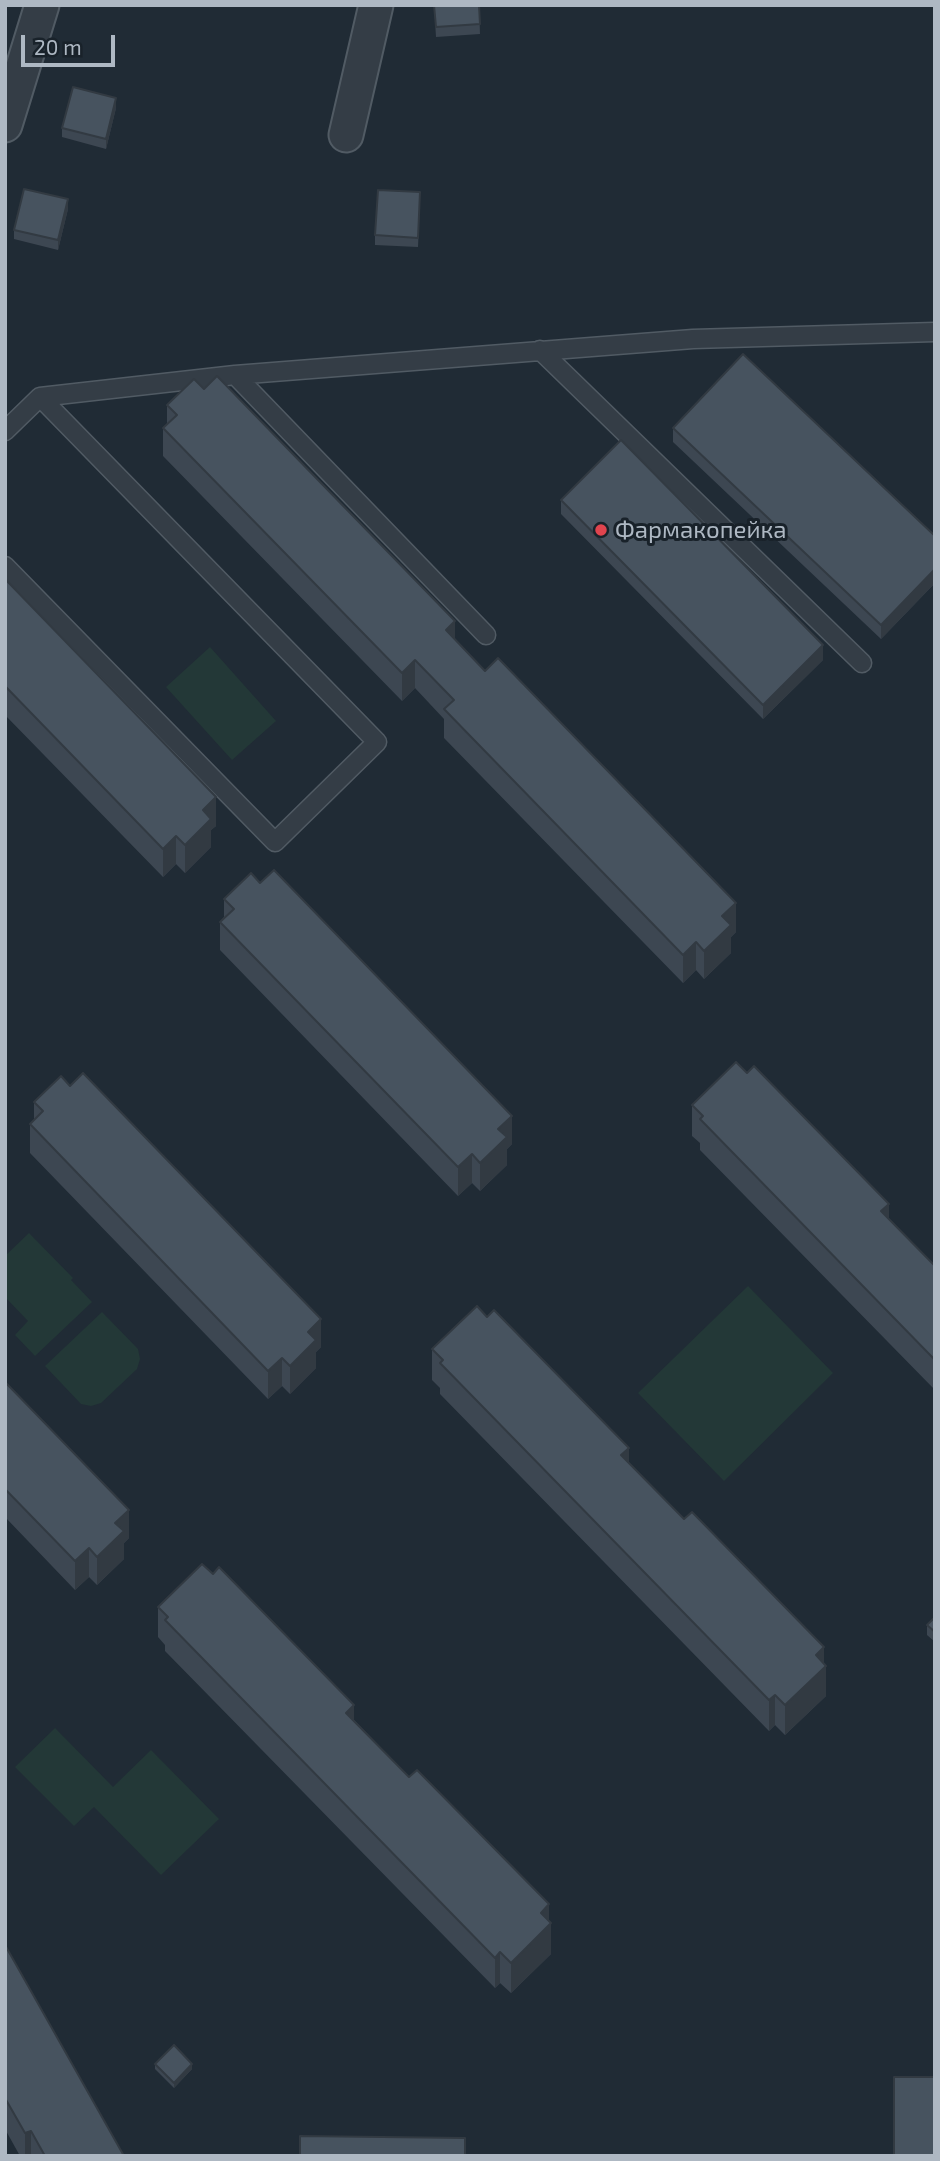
<!DOCTYPE html>
<html>
<head>
<meta charset="utf-8">
<style>
  body { margin:0 }
  #map { position:relative; width:940px; height:2161px; overflow:hidden; background:#202b35; font-family:"Exo 2",sans-serif }
  canvas { display:block }
  .frame { position:absolute; inset:0; border:7px solid #aeb8c3; pointer-events:none }
  .scale { position:absolute; left:21px; top:35px; width:94px; height:32px; box-sizing:border-box; border:4px solid #aeb8c3; border-top:0; padding-left:9px; font-size:21px; line-height:24px; white-space:nowrap; color:#aeb8c3; -webkit-text-stroke:5px #19222a; paint-order:stroke }
</style>
</head>
<body>
<div id="map">
<canvas width="940" height="2161"></canvas>
<div class="frame"></div>
<div class="scale">20 m</div>
</div>
<script>
const context = document.querySelector('canvas').getContext('2d');
context.lineJoin = 'round';
function fill(path, color) { context.fillStyle = color; context.fill(path, 'evenodd'); }
const toPath = rows => new Path2D(rows.map(r => 'M' + r).join(''));
function strokePath(path, color, width, dash) { context.strokeStyle = color; context.lineWidth = width; context.lineCap = dash ? 'butt' : 'round'; context.setLineDash(dash || []); context.stroke(path); }
function drawText(font, color, halo, rows, align = 'center') {
  context.font = font + ' "Exo 2",sans-serif'; context.lineWidth = 6; context.setLineDash([]); context.textBaseline = 'middle'; context.strokeStyle = halo; context.fillStyle = color; for (const [text, x, y, turn = 0] of rows) {
    context.save(); context.translate(x, y); context.rotate((+turn || 0) * Math.PI / 180); context.textAlign = isNaN(turn) ? turn : align; if (halo) context.strokeText(text, 0, 0); context.fillText(text, 0, 0); context.restore();
  }
}
fill(toPath([
  [210,647,276,721,232,760,166,687],
  [29,1233,73,1278,71,1280,92,1302,35,1356,15,1335,28,1321,5,1297,5,1256],
  [748,1286,833,1373,724,1481,638,1393],
  [102,1312,138,1349,140,1359,137,1369,101,1403,91,1406,81,1404,45,1366],
  [55,1728,113,1787,151,1750,219,1819,161,1875,94,1807,74,1826,15,1767]
]), '#233837');
const service = toPath([
  [540,350,862,663],
  [235,375,693,339,935,332],
  [40,397,235,375,486,635],
  [5,431,40,397,377,742,275,842,5,566]
]);
const minor = toPath([
  [5,125,42,5],
  [346,135,376,5]
]);
strokePath(service, '#515b64', 21);
strokePath(minor, '#515b64', 37);
strokePath(service, '#343d46', 18);
strokePath(minor, '#343d46', 33);
fill(toPath([
  [434,5,479,5,480,34,436,37],
  [116,108,106,149,62,137,62,128],
  [420,202,418,247,375,245,375,235],
  [68,209,58,250,14,239,14,230],
  [167,405,455,640,736,932,731,937,731,953,704,979,696,970,683,983,444,738,444,719,415,688,402,701,163,456,163,428,167,424],
  [673,428,935,536,935,583,881,639,673,442],
  [561,500,823,660,763,719,561,514],
  [5,579,216,826,211,830,211,847,185,873,176,864,163,877,5,715],
  [224,899,512,1144,507,1149,507,1165,480,1191,472,1183,458,1196,220,950,220,922,224,917],
  [34,1102,321,1347,316,1352,316,1368,290,1394,282,1386,268,1399,30,1153,30,1124,34,1120],
  [692,1105,889,1219,935,1266,935,1390,700,1150,700,1143,692,1136],
  [432,1349,629,1463,824,1664,826,1696,785,1735,775,1725,769,1731,440,1394,440,1388,432,1380],
  [5,1382,129,1538,124,1543,124,1559,97,1585,89,1577,75,1590,5,1517],
  [158,1607,354,1720,549,1921,551,1954,511,1993,500,1983,495,1988,165,1651,165,1645,158,1637],
  [935,1617,935,1642,927,1635,927,1625],
  [5,1945,124,2156,20,2156,5,2129],
  [155,2064,192,2069,174,2088,155,2069]
]), '#3d4752');
fill(toPath([
  [116,98,116,108,106,149,106,139],
  [68,199,68,209,58,250,58,240],
  [935,569,935,583,881,639,881,625],
  [455,621,455,650,446,630],
  [823,645,823,660,763,719,763,705],
  [415,660,415,688,402,701,402,673],
  [216,797,216,826,211,830,211,847,185,873,185,845,203,810],
  [176,836,176,864,163,877,163,849],
  [736,903,736,932,731,937,731,953,704,979,704,951,722,916],
  [696,942,696,970,683,983,683,955],
  [512,1116,512,1144,507,1149,507,1165,480,1191,480,1163,498,1129],
  [472,1154,472,1183,458,1196,458,1167],
  [889,1204,889,1234,881,1211],
  [321,1319,321,1347,316,1352,316,1368,290,1394,290,1366,308,1332],
  [282,1358,282,1386,268,1399,268,1371],
  [629,1448,629,1479,621,1455],
  [129,1510,129,1538,124,1543,124,1559,97,1585,97,1557,115,1523],
  [89,1548,89,1577,75,1590,75,1561],
  [824,1647,824,1668,826,1666,826,1696,785,1735,785,1705,816,1655],
  [775,1695,775,1725,769,1731,769,1700],
  [354,1705,354,1736,346,1713],
  [549,1904,549,1925,551,1923,551,1954,511,1993,511,1963,541,1913],
  [500,1952,500,1983,495,1988,495,1958],
  [192,2064,192,2069,174,2088,174,2083],
  [31,2131,31,2156,25,2156,25,2133]
]), '#323a42');
const building = toPath([
  [434,5,479,5,480,24,436,27,434,5],
  [73,87,116,98,106,139,62,128,73,87],
  [24,189,68,199,58,240,14,230,24,189],
  [378,190,420,192,418,238,375,235,378,190],
  [743,354,935,536,935,569,881,625,673,428,743,354],
  [217,376,455,621,446,630,485,671,498,658,736,903,722,916,731,925,704,951,696,942,683,955,444,709,454,700,415,660,402,673,163,428,177,415,167,405,194,379,204,389,217,376],
  [621,440,823,645,763,705,561,500,621,440],
  [5,579,216,797,203,810,211,819,185,845,176,836,163,849,5,686,5,579],
  [274,870,512,1116,498,1129,507,1137,480,1163,472,1154,458,1167,220,922,234,909,224,899,251,873,260,883,274,870],
  [736,1062,747,1073,754,1066,889,1204,881,1211,935,1266,935,1360,700,1119,703,1116,692,1105,736,1062],
  [83,1073,321,1319,308,1332,316,1340,290,1366,282,1358,268,1371,30,1124,43,1111,34,1102,61,1076,70,1086,83,1073],
  [477,1306,487,1317,494,1310,629,1448,621,1455,684,1519,692,1512,824,1647,816,1655,826,1666,785,1705,775,1695,769,1700,440,1363,443,1360,432,1349,477,1306],
  [5,1382,129,1510,115,1523,124,1531,97,1557,89,1548,75,1561,5,1489,5,1382],
  [202,1564,213,1574,219,1567,354,1705,346,1713,409,1777,417,1770,549,1904,541,1913,551,1923,511,1963,500,1952,495,1958,165,1620,168,1617,158,1607,202,1564],
  [935,1617,935,1632,927,1625,935,1617],
  [5,1945,124,2156,45,2156,31,2131,25,2133,5,2098,5,1945],
  [174,2045,192,2064,174,2083,155,2064,174,2045],
  [894,2077,935,2077,935,2156,894,2156,894,2077],
  [300,2136,465,2138,465,2156,300,2156,300,2136]
]);
fill(building, '#47535f');
strokePath(building, '#323a42', 2);
for (const [x, y, r, color] of [
  [601,530,7,"#e0444e"]
]) { const dot = new Path2D(); dot.arc(x, y, r, 0, 2 * Math.PI); context.fillStyle = color; context.fill(dot); strokePath(dot, '#19222a', 2.5); }
drawText('24px', '#aeb8c3', '#19222a', [
  ["Фармакопейка",615,530]
], 'left');
</script>
</body>
</html>
